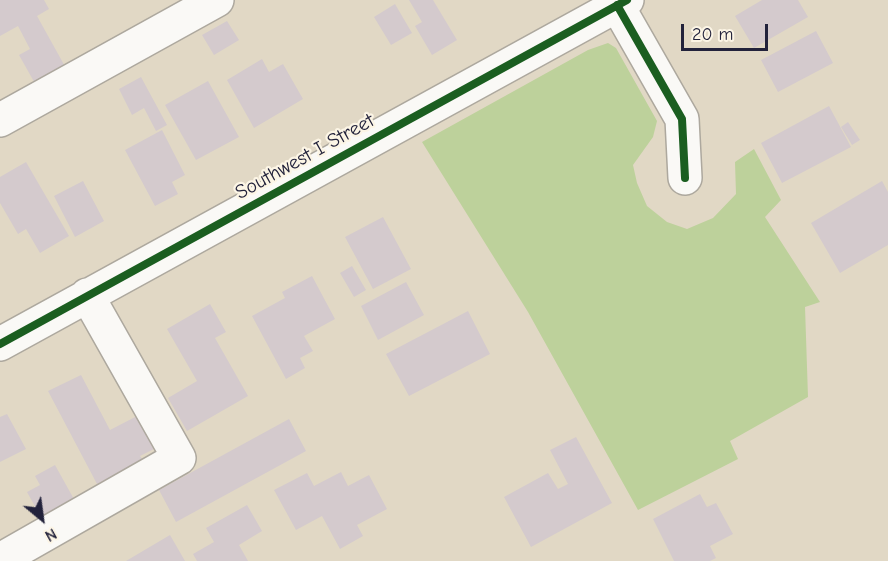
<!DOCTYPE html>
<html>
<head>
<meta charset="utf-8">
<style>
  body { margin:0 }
  #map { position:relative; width:888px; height:561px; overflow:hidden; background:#e1d8c5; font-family:"Comic Neue",sans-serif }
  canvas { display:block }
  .north { position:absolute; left:12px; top:489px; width:60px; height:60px; -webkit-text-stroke:4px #fcf5e5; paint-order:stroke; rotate:151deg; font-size:16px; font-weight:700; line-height:24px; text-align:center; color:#22223b }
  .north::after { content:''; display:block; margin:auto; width:21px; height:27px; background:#22223b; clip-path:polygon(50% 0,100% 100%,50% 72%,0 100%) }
  .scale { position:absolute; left:681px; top:24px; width:87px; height:27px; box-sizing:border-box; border:3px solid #22223b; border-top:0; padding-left:8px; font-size:18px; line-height:21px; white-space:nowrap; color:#22223b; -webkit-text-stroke:4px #fcf5e5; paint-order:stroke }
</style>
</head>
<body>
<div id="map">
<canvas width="888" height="561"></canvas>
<div class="north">N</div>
<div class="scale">20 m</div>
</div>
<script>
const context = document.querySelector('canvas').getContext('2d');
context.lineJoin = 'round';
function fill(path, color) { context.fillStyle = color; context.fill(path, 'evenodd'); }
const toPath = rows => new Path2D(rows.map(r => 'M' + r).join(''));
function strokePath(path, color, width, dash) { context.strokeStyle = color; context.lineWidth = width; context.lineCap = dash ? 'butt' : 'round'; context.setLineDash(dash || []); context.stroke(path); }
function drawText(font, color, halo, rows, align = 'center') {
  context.font = font + ' "Comic Neue",sans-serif'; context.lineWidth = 4.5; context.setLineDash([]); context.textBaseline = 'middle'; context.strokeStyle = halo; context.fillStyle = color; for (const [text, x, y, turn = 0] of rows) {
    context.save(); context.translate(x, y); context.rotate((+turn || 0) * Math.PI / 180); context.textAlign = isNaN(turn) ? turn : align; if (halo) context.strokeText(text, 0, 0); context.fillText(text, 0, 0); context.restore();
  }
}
fill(toPath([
  [608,43,616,48,657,121,653,137,633,165,637,183,647,206,667,222,687,229,713,218,736,194,735,162,754,149,781,200,765,217,820,302,805,307,808,397,730,441,738,459,638,510,528,312,422,142,588,50]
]), '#bdd19b');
fill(toPath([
  [0,0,44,0,49,9,37,16,67,70,37,87,19,55,30,49,18,26,0,36],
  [409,0,433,0,457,40,432,55,415,26,422,22],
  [762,0,798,0,808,17,754,48,735,16],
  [395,4,412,33,391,45,374,17],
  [227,21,239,40,214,55,202,35],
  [816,31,833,63,778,92,761,60],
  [262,59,269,72,283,64,303,99,254,128,227,80],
  [141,77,167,125,156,131,144,108,132,115,119,89],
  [208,81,239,137,196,160,165,105],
  [829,106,851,147,782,183,761,143],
  [848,122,860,140,852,145,841,127],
  [162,130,185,175,172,182,178,194,155,206,125,150],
  [26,162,69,236,40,253,26,229,18,234,0,203,0,177],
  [83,181,104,221,75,237,54,196],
  [882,181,888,192,888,245,840,273,811,223],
  [383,217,411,269,373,289,345,237],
  [352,266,366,290,354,297,340,273],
  [312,276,335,319,304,336,313,351,300,358,305,368,286,379,252,316,285,298,282,292],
  [406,282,424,315,378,340,361,306],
  [210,304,226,332,215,338,248,396,187,431,168,398,197,381,167,329],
  [468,311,490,354,409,396,386,354],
  [81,375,110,430,139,415,156,448,140,456,143,460,97,484,48,391],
  [7,414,26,449,0,462,0,417],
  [289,419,306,451,176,522,159,490],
  [576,437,612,503,531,547,504,497,548,473,558,489,568,484,550,450],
  [55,465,75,501,42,519,27,492,40,485,35,476],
  [341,472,348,486,369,475,387,509,357,525,363,536,340,549,322,516,296,530,274,490,307,473,314,486],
  [700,494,707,507,716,503,733,534,710,546,716,558,710,561,674,561,653,519],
  [247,505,262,531,239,545,248,561,197,561,193,554,214,542,206,528],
  [170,535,185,561,126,561]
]), '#d4cacd');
const minor = toPath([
  [617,5,682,119,685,178],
  [0,120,217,0],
  [0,344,627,0],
  [0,560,179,458,87,295]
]);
strokePath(minor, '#ada89e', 36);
strokePath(minor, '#faf9f6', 33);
strokePath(toPath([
  [617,5,682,119,685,178],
  [0,344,627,0]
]), '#1b5e20', 8);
drawText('20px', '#22223b', '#fcf5e5', [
  ["Southwest I Street",305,157,-29]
]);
</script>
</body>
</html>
